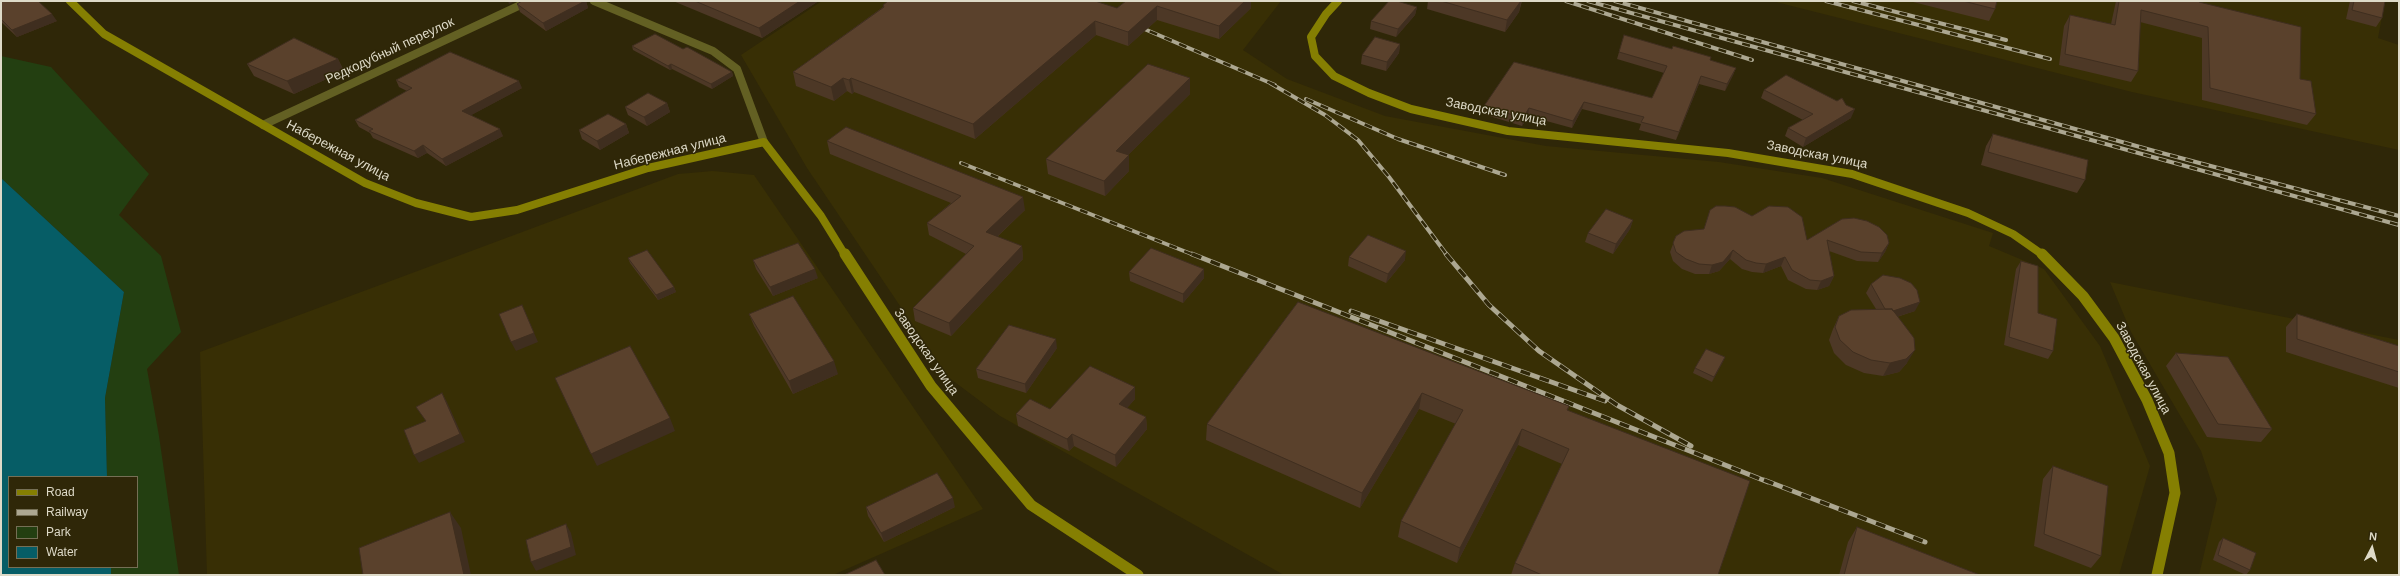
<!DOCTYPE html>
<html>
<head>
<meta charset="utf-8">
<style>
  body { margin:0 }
  #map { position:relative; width:2400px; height:576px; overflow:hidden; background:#2f2708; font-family:Helvetica,sans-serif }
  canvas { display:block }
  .frame { position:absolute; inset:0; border:2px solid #dedac8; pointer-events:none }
  .legend { position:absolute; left:8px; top:476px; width:130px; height:92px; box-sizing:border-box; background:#2f2708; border:1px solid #756f55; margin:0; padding:5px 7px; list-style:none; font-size:12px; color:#dedac8 }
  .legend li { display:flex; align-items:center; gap:8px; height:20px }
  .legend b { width:20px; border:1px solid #756f55 }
  .north { position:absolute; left:2352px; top:528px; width:40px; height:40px; -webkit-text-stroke:3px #2f2708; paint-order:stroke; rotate:6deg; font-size:11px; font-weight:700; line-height:16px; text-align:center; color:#dedac8 }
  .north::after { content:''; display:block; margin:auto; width:14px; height:18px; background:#dedac8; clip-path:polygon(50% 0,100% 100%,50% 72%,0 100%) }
</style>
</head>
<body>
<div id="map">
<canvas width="2400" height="576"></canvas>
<div class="frame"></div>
<ul class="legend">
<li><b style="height:5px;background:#857f02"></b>Road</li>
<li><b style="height:5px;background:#aca791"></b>Railway</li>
<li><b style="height:11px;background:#233f11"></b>Park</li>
<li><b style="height:11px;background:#065d66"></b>Water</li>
</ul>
<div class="north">N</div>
</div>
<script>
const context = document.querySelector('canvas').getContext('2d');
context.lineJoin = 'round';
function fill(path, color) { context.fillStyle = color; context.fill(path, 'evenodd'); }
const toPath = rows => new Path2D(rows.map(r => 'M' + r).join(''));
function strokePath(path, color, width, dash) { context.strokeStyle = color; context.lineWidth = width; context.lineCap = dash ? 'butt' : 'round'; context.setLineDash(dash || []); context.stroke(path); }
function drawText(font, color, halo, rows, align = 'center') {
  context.font = font + ' Helvetica,sans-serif'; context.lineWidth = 3; context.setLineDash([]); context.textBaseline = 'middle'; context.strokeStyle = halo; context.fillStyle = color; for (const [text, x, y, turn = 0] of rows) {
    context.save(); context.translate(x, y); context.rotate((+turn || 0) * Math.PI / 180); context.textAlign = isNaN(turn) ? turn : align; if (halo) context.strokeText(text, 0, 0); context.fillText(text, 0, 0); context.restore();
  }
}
fill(toPath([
  [822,1,1281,1,1243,50,1287,79,1385,116,1546,146,1719,162,1822,178,1993,233,1989,246,2044,269,2100,346,2150,466,2119,575,1284,575,1000,416,948,377,807,168,741,55],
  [1772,1,2385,1,2378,38,2399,45,2399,150,2132,92],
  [713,171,754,175,983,509,833,575,207,575,200,352,678,174],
  [2110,282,2399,340,2399,575,2199,575,2217,499,2201,451,2131,332]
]), '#382f05');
fill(toPath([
  [1,56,51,67,149,174,119,215,161,256,181,332,147,369,159,436,179,575,111,575,111,567,137,567,137,477,107,477,105,398,124,292,1,178]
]), '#233f11');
fill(toPath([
  [1,178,124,292,105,398,107,477,9,477,9,567,111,567,111,575,1,575]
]), '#065d66');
strokePath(toPath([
  [594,1,713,51,737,69,764,142],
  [263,125,529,1]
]), '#636023', 8);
strokePath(toPath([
  [70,1,104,34,365,183,416,203,471,217,517,210,648,168,764,142,821,216,845,255],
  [1338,1,1326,14,1311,37,1315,56,1334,76,1369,93,1411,109,1508,131,1728,153,1852,174,1968,213,2013,234,2043,255]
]), '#857f02', 8);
strokePath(toPath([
  [845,254,931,386,1031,505,1138,575],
  [2042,254,2083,296,2114,338,2147,400,2169,453,2175,493,2157,575]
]), '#857f02', 11);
const railFar1 = toPath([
  [1566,1,1752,60],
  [1588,1,2399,225],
  [1615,1,2158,152,2399,216],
  [1826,1,2050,59],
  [1853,1,2006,40],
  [1135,25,1275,85],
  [1270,83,1325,115,1358,140,1389,177,1447,255],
  [1306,99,1398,139,1505,175],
  [961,163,1194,255]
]);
const rail = toPath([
  [1192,254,1768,482],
  [1446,254,1489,305,1539,351,1617,405,1691,446],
  [1351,311,1605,401],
  [1764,480,1925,542]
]);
strokePath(railFar1, '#aca791', 4);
strokePath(rail, '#aca791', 5);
strokePath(railFar1, '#2f2708', 2.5, [8]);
strokePath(rail, '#2f2708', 3.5, [10]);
fill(toPath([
  [1,1,57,21,17,37,1,22],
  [522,1,586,1,588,8,546,31,520,12,517,4],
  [673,1,816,1,817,2,762,38],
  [1126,1,1251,8,1219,39,1157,20,1128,46,1096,35,975,139,854,92,852,94,847,91,834,101,796,86,793,72,883,7,883,5,1117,8],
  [1428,1,1522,1,1519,12,1505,32,1427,9],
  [1909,1,1997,1,1995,9,1989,21],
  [2116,1,2199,1,2300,79,2316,114,2307,125,2202,100,2202,38,2140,22,2138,71,2131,82,2059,65,2064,26,2070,15,2111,24],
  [2350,1,2385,1,2382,18,2376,27,2346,19],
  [1417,7,1415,15,1396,37,1370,29,1371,21],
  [1624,35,1736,68,1733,75,1725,91,1699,84,1676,140,1639,130,1641,124,1582,109,1572,128,1528,116,1522,126,1483,114,1484,106,1652,98,1664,73,1617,59],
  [1400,44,1399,53,1386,71,1361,64,1362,55],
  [632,46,683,49,732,72,733,76,712,89,672,69,670,70,633,50],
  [338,59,344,71,294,94,254,76,247,64],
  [1190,78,1190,94,1128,155,1129,171,1105,196,1048,174,1046,159],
  [396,80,522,88,471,115,503,136,446,166,427,153,418,158,373,138,370,133,359,127,355,120,407,91,399,87],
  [1764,90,1851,118,1803,147,1785,136,1788,128,1803,120,1761,98],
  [667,103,670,112,647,126,628,115,625,107],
  [626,124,629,133,600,150,582,139,579,130],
  [1993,134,2085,180,2077,193,1981,165,1986,146],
  [827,141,1025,210,997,237,1022,246,1023,259,951,336,915,321,913,308,966,254,929,235,927,223,951,203,830,154],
  [1710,210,1752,216,1807,240,1842,219,1889,243,1885,252,1878,262,1857,261,1829,251,1834,276,1829,286,1817,290,1806,289,1788,280,1781,266,1763,273,1752,272,1742,269,1730,259,1719,271,1709,274,1695,274,1682,269,1673,261,1670,252,1676,236,1704,229],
  [1633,220,1630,229,1613,254,1585,242,1588,233],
  [1349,257,1405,260,1386,283,1348,266],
  [628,258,674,287,676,292,658,300,630,263],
  [753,260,818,278,773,296,756,269],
  [2021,261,2038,313,2053,351,2048,359,2004,345,2016,269],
  [1204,269,1204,278,1183,303,1130,281,1129,272],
  [1871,284,1915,311,1897,317,1907,363,1899,372,1883,376,1864,373,1846,365,1834,353,1829,340,1833,329,1839,316,1876,309,1866,293],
  [1298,302,1569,406,1568,410,1718,575,1511,575,1515,563,1562,464,1518,445,1457,563,1398,537,1401,521,1456,424,1419,409,1360,508,1206,440,1207,424],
  [749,314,838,374,793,394,754,326],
  [2297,314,2399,346,2399,388,2286,352,2286,327],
  [1057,348,1026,393,978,378,976,369],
  [2176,353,2272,429,2261,442,2207,437,2166,366],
  [1725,357,1712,382,1693,373,1695,368],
  [1135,387,1135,399,1127,408,1146,417,1147,429,1116,467,1074,446,1069,451,1018,426,1016,414,1050,409],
  [2053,466,2101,556,2091,568,2034,546,2043,479],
  [866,507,955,507,884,542,868,516],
  [1857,527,1980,575,1839,575,1848,542],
  [2223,538,2250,570,2246,575,2213,560,2219,542]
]), '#4d3826');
fill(toPath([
  [508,1,515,1,509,4],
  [585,1,586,1,588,8,546,31,543,23],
  [800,1,816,1,817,2,762,38,759,28],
  [1245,1,1251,1,1251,8,1219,39,1219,26],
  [1521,1,1519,12,1505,32,1507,20],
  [1157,6,1157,20,1128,46,1128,32],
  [1417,7,1415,15,1396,37,1398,29],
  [52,14,57,21,17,37,12,30],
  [1095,21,1096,35,975,139,973,124],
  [1400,44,1399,53,1386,71,1387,62],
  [338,59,344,71,294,94,287,81],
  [671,64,672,69,670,70,668,66],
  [1736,68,1733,75,1725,91,1727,84],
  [732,72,733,76,712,89,711,84],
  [1701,76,1699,84,1676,140,1679,132],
  [843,78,847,91,834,101,831,87],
  [851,78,854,92,852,94,849,80],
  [1190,78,1190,94,1117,166,1116,151],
  [519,81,522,88,466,118,462,111],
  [1584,102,1582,109,1572,128,1573,121],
  [667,103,670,112,647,126,644,117],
  [1529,108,1528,116,1522,126,1523,118],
  [1855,109,1851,118,1803,147,1806,138],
  [626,124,629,133,600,150,597,141],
  [500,129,503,136,446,166,442,159],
  [423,145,427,153,418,158,414,151],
  [1129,155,1129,171,1105,196,1104,181],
  [1023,197,1025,210,988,245,986,232],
  [1633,220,1630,229,1613,254,1616,244],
  [1889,243,1885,252,1878,262,1882,253],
  [1022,246,1023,259,951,336,949,323],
  [1733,250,1730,259,1719,271,1709,274,1712,265],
  [1406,251,1405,260,1386,283,1388,274],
  [1785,257,1781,266,1763,273,1766,264],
  [815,269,818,278,773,296,770,287],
  [1204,269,1204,278,1183,303,1183,294],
  [1834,276,1829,286,1817,290,1821,281],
  [674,287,676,292,658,300,656,295],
  [1920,302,1915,311,1883,321,1887,312],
  [522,305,538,342,516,351,511,342],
  [1056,339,1057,348,1026,393,1025,384],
  [1915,350,1907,363,1899,372,1883,376,1890,363],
  [1725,357,1723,362,1712,382,1714,377],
  [834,361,838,374,793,394,789,381],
  [1135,387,1135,399,1120,416,1119,404],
  [442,393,447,402,465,442,419,463,414,455],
  [1422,393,1419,409,1360,508,1362,493],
  [1146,417,1147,429,1116,467,1115,455],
  [670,418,675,431,597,466,591,454],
  [1522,429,1518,445,1457,563,1460,548],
  [1072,434,1074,446,1069,451,1067,439],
  [953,498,955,507,884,542,881,533],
  [450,512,461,528,471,575,464,575],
  [566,524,571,533,576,555,536,571,531,562]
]), '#3f2e1f');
const building = toPath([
  [1,1,38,1,52,14,12,30,1,19,1,1],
  [522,1,585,1,543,23,517,4,522,1],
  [695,1,800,1,759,28,695,1],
  [888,1,1095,1,1117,8,1126,1,1245,1,1219,26,1157,6,1128,32,1095,21,973,124,851,78,849,80,843,78,831,87,793,72,884,7,883,5,888,1],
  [1389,1,1397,1,1417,7,1398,29,1371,21,1389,1],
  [1441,1,1521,1,1507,20,1441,1],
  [1963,1,1997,1,1995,9,1963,1],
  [2119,1,2199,1,2199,2,2301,27,2300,79,2311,81,2316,114,2210,88,2208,27,2141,10,2138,71,2065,54,2070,15,2115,25,2119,1],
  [2354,1,2385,1,2382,18,2352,10,2354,1],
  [655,34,683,49,687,47,732,72,711,84,671,64,668,66,632,46,655,34],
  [1624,35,1672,49,1673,46,1711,57,1710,60,1736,68,1727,84,1701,76,1679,132,1641,122,1644,117,1584,102,1573,121,1529,108,1523,118,1484,106,1514,62,1652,98,1667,66,1619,52,1624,35],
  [1375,37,1400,44,1387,62,1362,55,1375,37],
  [294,38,338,59,287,81,247,64,294,38],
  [450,52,519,81,462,111,500,129,442,159,423,145,414,151,369,131,373,129,355,120,412,88,396,80,450,52],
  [1148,64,1190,78,1116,151,1129,155,1104,181,1046,159,1148,64],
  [1786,75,1837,101,1842,98,1846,105,1855,109,1806,138,1788,128,1813,114,1764,90,1786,75],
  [648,93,667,103,644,117,625,107,648,93],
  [608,114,626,124,597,141,579,130,608,114],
  [846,127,1023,197,986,232,1022,246,949,323,913,308,974,246,927,223,961,196,827,141,846,127],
  [1993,134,2088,160,2085,180,1988,152,1993,134],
  [1716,206,1725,206,1735,207,1752,216,1769,206,1788,207,1802,217,1807,240,1842,219,1854,218,1867,221,1879,227,1887,235,1889,243,1882,253,1861,252,1827,240,1834,276,1821,281,1810,280,1792,270,1785,257,1766,264,1756,263,1746,260,1733,250,1723,262,1712,265,1699,264,1686,259,1676,252,1673,243,1676,236,1684,231,1704,229,1710,210,1716,206],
  [1606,209,1633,220,1616,244,1588,233,1606,209],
  [1368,235,1406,251,1388,274,1349,257,1368,235],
  [798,243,815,269,770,287,753,260,798,243],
  [1151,248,1204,269,1183,294,1129,272,1151,248],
  [647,250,674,287,656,295,628,258,647,250],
  [2021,261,2038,266,2038,313,2057,319,2053,351,2009,337,2021,261],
  [1883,275,1900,278,1911,283,1917,290,1920,302,1893,311,1892,309,1885,309,1871,284,1883,275],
  [793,296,834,361,789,381,749,314,793,296],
  [1298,302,1569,406,1567,410,1750,481,1718,575,1542,575,1515,563,1569,449,1522,429,1460,548,1401,521,1463,410,1422,393,1362,493,1207,424,1298,302],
  [522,305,534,333,511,342,499,314,522,305],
  [1892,309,1914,338,1915,350,1906,359,1890,363,1871,360,1853,352,1840,340,1835,327,1839,316,1851,310,1892,309],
  [2297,314,2399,346,2399,372,2297,339,2297,314],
  [1009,325,1056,339,1025,384,976,369,1009,325],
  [630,346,670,418,591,454,555,378,630,346],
  [1706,349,1725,357,1714,377,1695,368,1706,349],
  [2176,353,2228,357,2272,429,2218,424,2176,353],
  [1090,366,1135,387,1119,404,1146,417,1115,455,1072,434,1067,439,1016,414,1030,399,1050,409,1090,366],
  [442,393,460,434,414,455,404,430,426,421,416,407,442,393],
  [2053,466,2108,486,2101,556,2044,534,2053,466],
  [937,473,953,498,881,533,866,507,937,473],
  [450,512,464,575,363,575,359,548,450,512],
  [566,524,571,547,531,562,526,540,566,524],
  [1857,527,1980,575,1844,575,1857,527],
  [2223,538,2256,553,2250,570,2218,555,2223,538],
  [876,560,885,575,844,575,876,560]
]);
fill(building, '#5a412c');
strokePath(building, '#3f2e1f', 1);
drawText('13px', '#dedac8', '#2f2708', [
  ["Редкодубный переулок",390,51,-25],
  ["Заводская улица",1496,112,11],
  ["Набережная улица",338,151,28],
  ["Набережная улица",670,152,-14],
  ["Заводская улица",1817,155,11],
  ["Заводская улица",926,352,55],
  ["Заводская улица",2143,368,62]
]);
</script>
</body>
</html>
